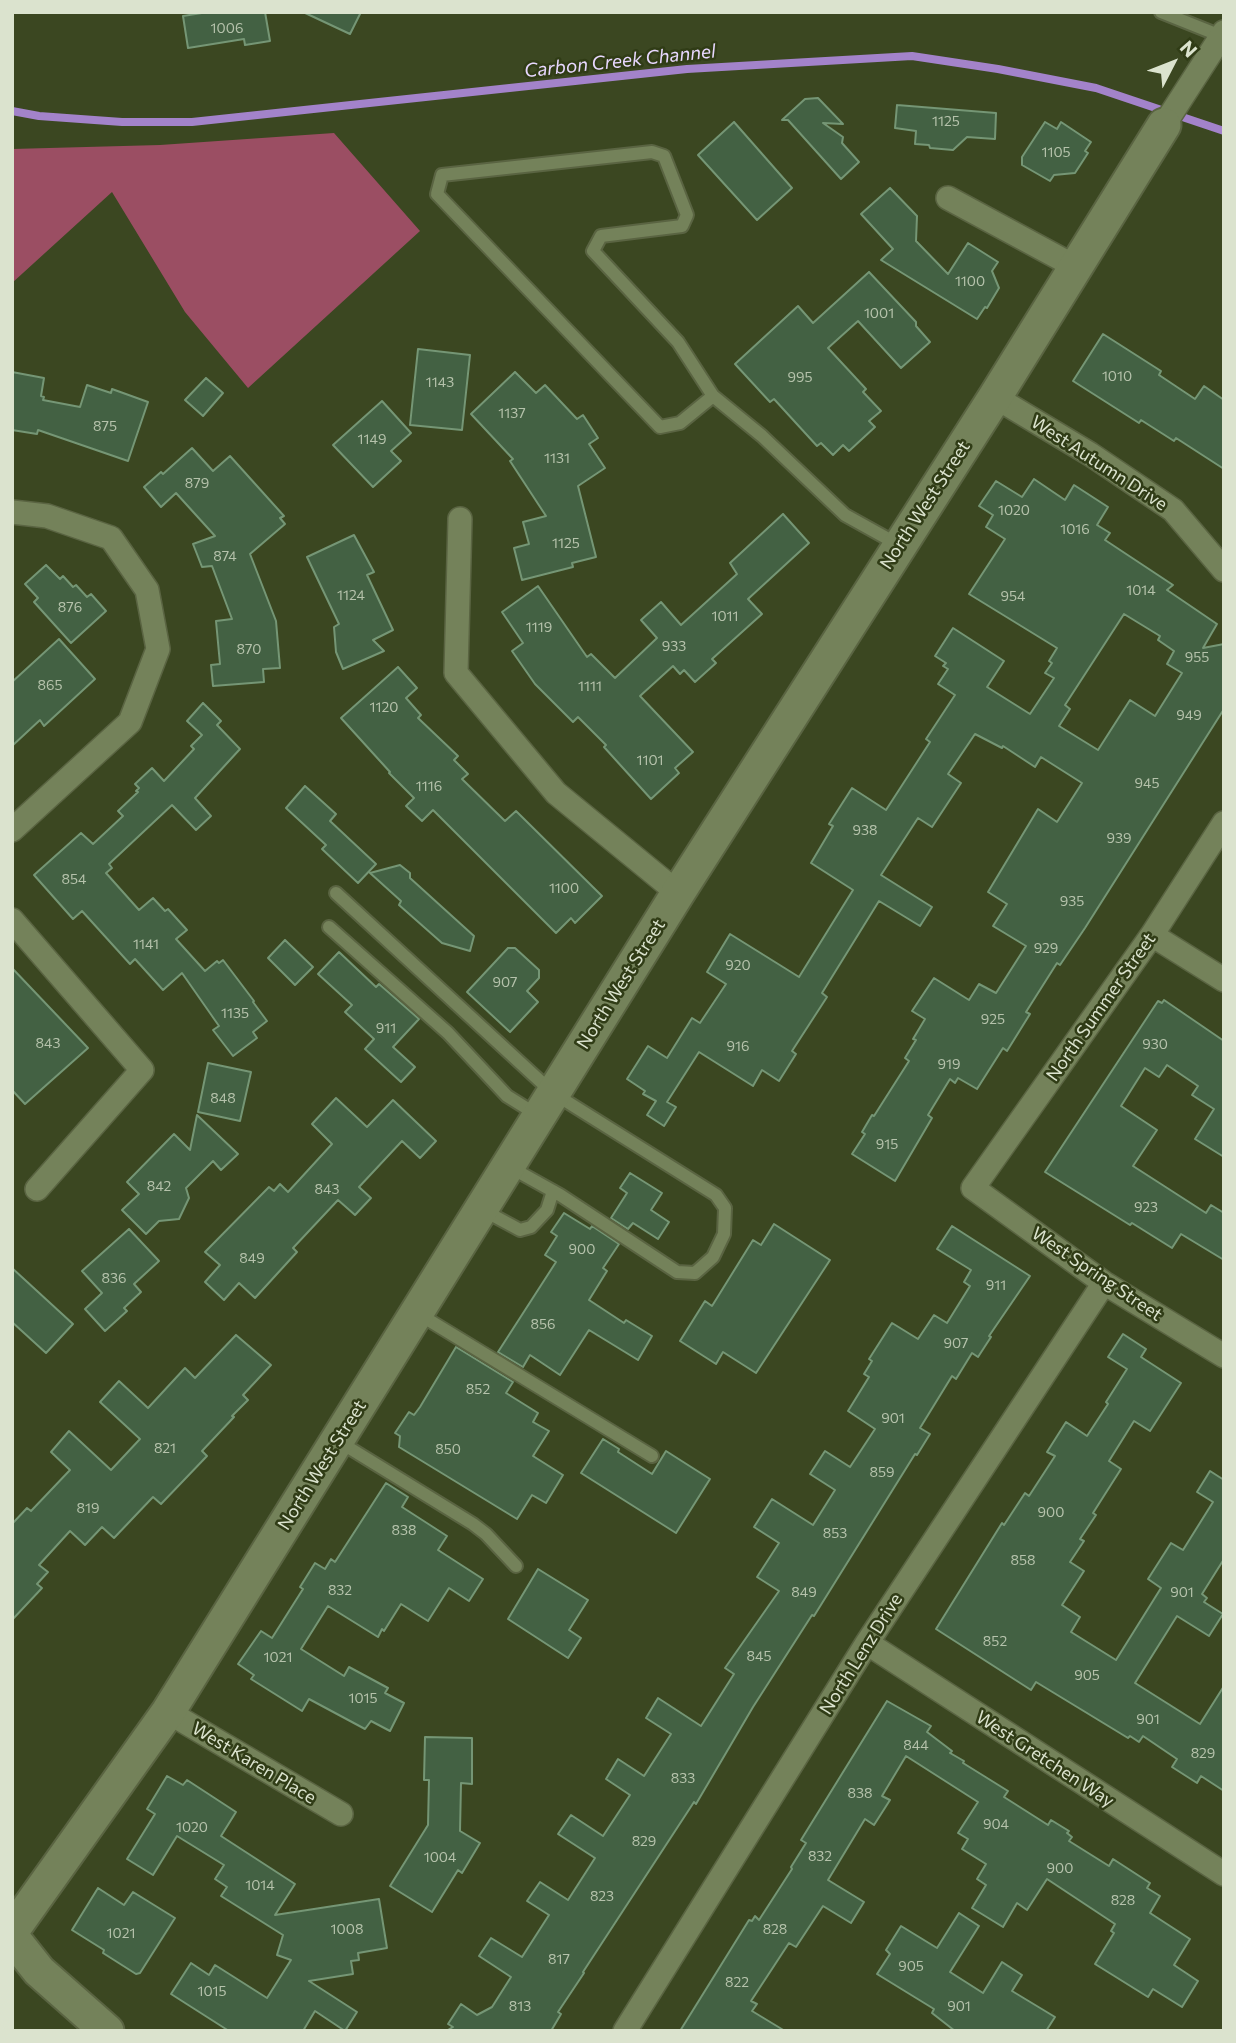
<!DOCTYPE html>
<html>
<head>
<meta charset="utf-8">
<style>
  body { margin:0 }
  #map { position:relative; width:1236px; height:2043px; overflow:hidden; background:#3b4721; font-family:Commissioner,sans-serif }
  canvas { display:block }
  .frame { position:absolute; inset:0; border:14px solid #dbe3ce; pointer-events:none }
  .north { position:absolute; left:1138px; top:28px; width:70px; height:70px; -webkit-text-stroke:5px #303c16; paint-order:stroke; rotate:48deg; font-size:19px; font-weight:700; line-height:28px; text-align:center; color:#dbe3ce }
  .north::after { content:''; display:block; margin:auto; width:24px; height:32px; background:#dbe3ce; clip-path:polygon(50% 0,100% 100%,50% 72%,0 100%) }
</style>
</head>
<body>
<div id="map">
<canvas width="1236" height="2043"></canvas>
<div class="frame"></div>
<div class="north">N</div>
</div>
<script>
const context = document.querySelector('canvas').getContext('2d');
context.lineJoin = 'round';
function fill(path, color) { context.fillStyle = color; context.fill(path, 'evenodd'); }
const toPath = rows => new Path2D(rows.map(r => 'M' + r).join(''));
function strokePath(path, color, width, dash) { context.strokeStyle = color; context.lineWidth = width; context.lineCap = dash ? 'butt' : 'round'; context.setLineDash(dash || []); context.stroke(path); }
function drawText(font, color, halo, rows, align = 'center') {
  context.font = font + ' Commissioner,sans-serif'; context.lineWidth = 5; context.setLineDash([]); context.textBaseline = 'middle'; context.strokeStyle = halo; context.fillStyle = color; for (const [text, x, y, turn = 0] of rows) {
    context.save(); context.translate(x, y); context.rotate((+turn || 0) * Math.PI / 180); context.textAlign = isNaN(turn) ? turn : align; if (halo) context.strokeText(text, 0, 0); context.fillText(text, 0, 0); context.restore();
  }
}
fill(toPath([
  [334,133,420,231,248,388,185,312,112,192,12,283,12,149,160,145]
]), '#9b4e63');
strokePath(toPath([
  [12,111,39,116,122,122,192,122,687,69,912,56,998,69,1096,88,1224,131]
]), '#a383ca', 8);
const building = toPath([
  [208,12,265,12,270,41,245,45,244,39,188,48,183,16,208,12],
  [303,12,361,12,350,34,303,12],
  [818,98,843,124,823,123,843,137,842,143,859,162,841,179,788,120,782,120,805,99,818,98],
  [897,105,996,113,995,139,967,137,953,150,930,148,929,145,915,144,916,131,895,128,897,105],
  [734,122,792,188,757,220,698,155,734,122],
  [1045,122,1057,129,1061,122,1091,142,1085,151,1088,153,1075,173,1054,175,1050,181,1022,165,1022,157,1045,122],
  [890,188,917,216,916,241,948,274,968,243,998,262,992,271,999,288,987,308,985,307,977,319,881,260,893,249,861,214,890,188],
  [869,272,916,322,916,326,930,342,901,368,858,321,828,348,866,389,863,392,881,411,869,421,875,427,849,451,843,445,833,455,821,443,817,446,774,399,770,402,735,364,798,306,813,323,869,272],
  [1103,334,1161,371,1159,375,1195,399,1204,386,1224,400,1224,469,1176,438,1174,441,1141,420,1139,423,1073,381,1103,334],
  [418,349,470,355,462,430,410,425,418,349],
  [12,372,44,378,41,396,44,397,43,400,80,407,87,385,111,393,112,389,148,402,128,461,38,430,37,434,12,430,12,372],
  [515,372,536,393,545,385,577,419,583,415,598,438,589,444,605,468,578,486,596,557,572,563,573,567,522,580,514,548,529,544,523,522,546,516,510,461,513,459,471,414,515,372],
  [206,378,223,393,203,416,185,400,206,378],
  [382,401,411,433,391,451,401,461,373,487,333,445,382,401],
  [192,448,213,471,230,456,284,516,280,518,285,524,250,554,276,621,280,668,263,669,264,682,213,686,211,665,220,664,216,621,232,619,212,566,202,567,193,544,215,536,176,493,161,507,144,487,161,472,163,474,192,448],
  [1034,479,1065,500,1074,485,1108,507,1097,525,1110,533,1105,540,1173,585,1167,590,1217,624,1203,648,1224,644,1224,709,1085,928,1060,965,1057,963,1026,1012,1030,1014,1007,1051,1003,1048,977,1089,958,1078,955,1083,950,1079,928,1115,932,1118,895,1181,852,1154,865,1134,862,1132,872,1115,874,1116,909,1061,905,1058,916,1040,913,1039,925,1019,912,1011,934,978,969,1000,979,984,996,993,1026,946,993,926,1007,904,988,892,1038,809,1057,822,1082,783,1041,757,1035,767,1003,746,1002,748,975,734,948,774,961,783,932,827,918,818,881,875,932,907,920,926,879,901,822,993,827,997,792,1051,796,1054,779,1081,762,1070,753,1086,699,1052,667,1102,676,1107,664,1126,647,1115,656,1101,643,1094,645,1091,627,1079,648,1046,667,1058,692,1018,700,1023,726,984,707,972,730,934,799,977,853,890,811,863,833,826,829,824,852,788,886,810,930,742,926,739,955,695,938,684,948,669,943,666,946,663,935,656,953,628,1004,661,987,687,1030,714,1054,678,1045,673,1052,663,1049,661,1057,648,969,594,1005,539,986,527,993,515,979,506,996,481,1022,497,1034,479],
  [1124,614,1160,636,1158,640,1174,651,1167,664,1182,673,1155,716,1130,700,1098,750,1059,726,1070,709,1065,705,1124,614],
  [783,514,809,543,748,599,762,614,712,659,716,663,695,682,684,670,680,674,673,666,640,696,693,752,675,768,679,773,651,799,604,747,606,745,578,717,573,722,535,684,512,651,523,643,502,612,538,586,587,657,591,654,615,678,657,638,641,620,661,602,681,625,737,574,730,563,783,514],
  [354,535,374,572,367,575,393,630,373,640,384,651,343,669,336,652,334,627,339,624,307,557,354,535],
  [46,565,60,579,63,576,73,587,76,585,87,597,91,594,106,611,71,643,34,602,38,598,25,584,46,565],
  [59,639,95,679,44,726,40,720,12,746,12,682,59,639],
  [398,667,417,688,406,698,421,715,418,718,458,756,454,760,468,774,462,779,505,821,516,811,602,896,575,923,571,918,556,933,433,810,422,821,406,806,414,798,389,773,390,772,341,718,398,667],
  [203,703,221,721,217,725,240,749,195,798,211,816,196,830,172,805,109,864,112,868,106,873,139,910,153,898,165,911,168,909,187,930,176,939,205,971,217,961,219,963,223,960,254,1001,253,1002,267,1021,253,1032,257,1038,233,1056,213,1030,219,1026,182,973,163,990,135,959,130,964,82,911,73,919,34,875,81,833,93,844,123,816,118,811,138,792,136,791,139,788,135,784,152,768,164,781,194,749,191,746,202,735,187,721,203,703],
  [305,786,336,814,330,821,376,864,358,883,322,849,326,845,286,808,305,786],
  [400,865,410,873,410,878,474,936,470,951,442,943,399,905,401,901,370,873,400,865],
  [285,940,313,967,295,985,268,958,285,940],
  [508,948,515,948,539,970,539,978,527,991,538,1002,510,1032,467,992,508,948],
  [339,952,376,987,379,984,419,1019,393,1047,415,1067,401,1082,365,1049,374,1039,345,1012,352,1005,318,974,339,952],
  [12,968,88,1048,25,1104,12,1090,12,968],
  [1164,1000,1224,1041,1224,1157,1195,1139,1214,1109,1192,1095,1198,1086,1167,1065,1159,1077,1145,1068,1121,1106,1157,1130,1133,1166,1206,1213,1211,1205,1224,1213,1224,1260,1181,1234,1172,1248,1132,1223,1130,1225,1045,1172,1158,1001,1162,1003,1164,1000],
  [208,1063,251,1072,240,1121,198,1112,208,1063],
  [336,1098,367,1127,393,1100,436,1141,420,1158,402,1141,359,1187,371,1198,355,1215,338,1200,293,1248,297,1252,255,1298,239,1283,224,1300,205,1282,220,1265,205,1252,269,1187,274,1191,280,1184,288,1192,332,1144,312,1124,336,1098],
  [197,1115,238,1154,221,1170,213,1161,186,1188,189,1198,179,1219,159,1221,146,1234,122,1210,139,1194,127,1182,174,1134,190,1150,197,1115],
  [630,1173,662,1193,651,1210,669,1222,658,1239,633,1223,628,1229,611,1218,627,1193,620,1188,630,1173],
  [564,1213,590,1229,592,1226,619,1244,603,1268,607,1271,589,1300,624,1323,626,1320,652,1336,638,1360,589,1330,560,1375,530,1355,523,1367,498,1352,556,1262,545,1255,557,1236,551,1232,564,1213],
  [774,1224,830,1260,756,1373,723,1352,716,1364,680,1341,705,1301,712,1306,753,1240,761,1245,774,1224],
  [952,1226,1030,1276,989,1336,991,1337,978,1357,972,1353,956,1379,952,1376,920,1428,930,1434,917,1455,915,1454,814,1616,812,1615,753,1707,696,1804,694,1802,583,1972,584,1973,558,2012,561,2014,551,2031,446,2031,453,2027,448,2024,461,2004,477,2015,492,2007,511,1977,479,1956,491,1938,522,1957,549,1915,527,1901,540,1882,568,1900,595,1858,558,1834,571,1815,603,1836,630,1795,606,1779,618,1759,644,1776,671,1734,646,1718,658,1698,701,1726,734,1674,725,1668,779,1591,757,1577,779,1543,754,1527,772,1499,813,1525,835,1490,810,1474,825,1451,850,1467,875,1429,848,1411,869,1377,864,1374,872,1361,869,1359,892,1323,918,1339,934,1315,947,1323,970,1286,964,1282,971,1270,937,1249,952,1226],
  [129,1229,159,1261,134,1284,141,1292,124,1308,127,1311,105,1331,85,1309,102,1293,82,1271,129,1229],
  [12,1268,73,1324,46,1353,12,1322,12,1268],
  [1123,1334,1146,1349,1141,1357,1181,1383,1150,1431,1134,1421,1109,1461,1121,1469,1093,1513,1096,1515,1080,1539,1084,1541,1070,1562,1084,1571,1062,1605,1080,1617,1071,1632,1116,1660,1161,1588,1148,1579,1171,1543,1183,1550,1213,1502,1197,1492,1210,1471,1224,1480,1224,1559,1202,1594,1207,1598,1204,1602,1223,1614,1209,1636,1177,1616,1135,1683,1200,1724,1224,1686,1224,1791,1201,1776,1197,1783,1172,1767,1177,1759,1143,1736,1139,1742,1130,1736,1128,1738,1036,1682,1031,1690,936,1629,1002,1523,1004,1525,1025,1493,1029,1496,1055,1456,1047,1452,1066,1422,1087,1436,1108,1404,1106,1402,1127,1369,1108,1357,1123,1334],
  [236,1335,271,1365,243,1395,248,1400,232,1416,234,1417,202,1451,207,1456,161,1504,153,1497,114,1538,102,1527,85,1545,70,1531,39,1565,48,1572,37,1584,42,1588,12,1620,12,1524,27,1508,31,1511,70,1470,51,1452,69,1431,111,1470,140,1439,100,1402,119,1381,148,1408,185,1368,195,1378,236,1335],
  [456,1347,513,1382,506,1393,538,1413,533,1422,549,1431,533,1456,563,1475,546,1503,532,1495,517,1519,399,1447,400,1436,395,1433,409,1412,414,1415,420,1407,456,1347],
  [603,1439,619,1449,618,1452,652,1474,666,1451,710,1479,676,1533,581,1473,603,1439],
  [386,1483,408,1497,402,1507,447,1536,438,1550,483,1579,469,1601,449,1588,428,1621,401,1604,384,1631,382,1629,378,1637,328,1606,301,1649,344,1676,349,1667,388,1688,385,1693,404,1703,390,1731,371,1721,365,1729,309,1699,302,1711,251,1679,254,1675,238,1664,261,1631,272,1638,303,1589,300,1587,315,1563,325,1569,331,1559,335,1562,386,1483],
  [538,1569,588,1600,569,1630,581,1638,568,1658,508,1619,538,1569],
  [887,1701,931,1726,927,1732,952,1751,950,1753,964,1761,963,1763,1008,1791,1004,1797,1048,1825,1051,1820,1069,1831,1067,1833,1072,1837,1069,1841,1109,1866,1113,1859,1150,1883,1147,1888,1160,1896,1150,1913,1190,1939,1174,1965,1198,1981,1182,2007,1153,1989,1148,1997,1095,1964,1114,1933,1111,1931,1115,1924,1047,1879,1027,1910,1017,1903,1003,1927,972,1908,986,1885,977,1879,986,1864,962,1849,968,1839,958,1833,978,1802,906,1756,882,1796,890,1800,874,1825,865,1819,828,1880,864,1902,851,1923,823,1906,796,1947,789,1943,751,2001,757,2004,752,2011,785,2031,680,2031,749,1920,752,1921,755,1916,759,1920,792,1869,791,1867,806,1843,801,1840,887,1701],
  [425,1737,472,1738,472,1784,461,1783,460,1831,480,1843,462,1873,458,1870,432,1912,390,1886,428,1825,429,1780,424,1780,425,1737],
  [167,1776,183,1785,187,1780,236,1812,221,1836,295,1884,275,1915,379,1899,387,1948,358,1953,359,1960,351,1961,353,1974,309,1981,357,2012,345,2031,315,2011,303,2031,229,2031,171,1994,191,1963,209,1975,215,1965,267,1998,291,1960,277,1955,283,1935,221,1896,227,1887,215,1879,224,1865,177,1836,153,1875,127,1859,155,1814,147,1809,167,1776],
  [98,1888,124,1905,133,1892,175,1918,140,1973,136,1974,103,1953,104,1950,72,1930,98,1888],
  [959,1913,979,1926,950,1972,983,1993,1002,1962,1022,1975,1012,1991,1055,2017,1046,2031,955,2031,932,2013,934,2009,877,1974,890,1954,886,1950,901,1926,937,1948,959,1913]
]);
fill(building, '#436143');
strokePath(building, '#759675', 2);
const lane = toPath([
  [1161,12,1221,36],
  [713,396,680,423,660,427,437,194,442,175,652,152,664,156,687,215,682,226,601,236,593,251,678,342,713,396,762,436,845,515,899,545],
  [336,893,553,1093,716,1195,725,1208,724,1234,713,1257,695,1273,677,1272,560,1195,508,1166],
  [329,927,448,1033,507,1096,539,1116],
  [481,1209,520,1230,531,1227,547,1210,553,1191],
  [417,1313,652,1456],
  [338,1441,473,1524,486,1534,516,1566]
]);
const street = toPath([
  [1164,125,1224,32],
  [948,198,1074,266],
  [995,397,1090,454,1173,510,1224,570],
  [12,512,47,516,111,538,147,590,158,649,130,722,12,830],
  [460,519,456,673,556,793,678,893],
  [1224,823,1152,935,973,1188,1104,1283,1224,1356],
  [12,920,142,1070,37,1189],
  [1152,935,1224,980],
  [867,1643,1224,1874],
  [168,1712,341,1814],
  [625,2031,867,1643,1104,1283]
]);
const secondary = toPath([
  [12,1931,168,1712,678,893,995,397,1164,125],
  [12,1937,39,1971,107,2031]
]);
strokePath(lane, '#5a6442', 16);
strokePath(street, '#5a6442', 26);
strokePath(secondary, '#5a6442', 37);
strokePath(lane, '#74825a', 12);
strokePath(street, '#74825a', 23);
strokePath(secondary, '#74825a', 33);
drawText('14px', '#b5c2ab', null, [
  ["1006",227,28],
  ["1125",946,121],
  ["1105",1056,152],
  ["1100",970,281],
  ["1001",879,313],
  ["1010",1117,376],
  ["995",800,377],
  ["1143",440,382],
  ["1137",512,413],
  ["875",105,426],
  ["1149",372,439],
  ["1131",557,458],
  ["879",197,483],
  ["1020",1014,510],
  ["1016",1075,529],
  ["1125",566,543],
  ["874",225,556],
  ["1014",1141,590],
  ["1124",351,595],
  ["954",1013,596],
  ["876",70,607],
  ["1011",725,616],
  ["1119",539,627],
  ["933",674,646],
  ["870",249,649],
  ["955",1197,657],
  ["865",50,685],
  ["1111",590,686],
  ["1120",384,707],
  ["949",1189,715],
  ["1101",650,760],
  ["945",1147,783],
  ["1116",429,786],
  ["938",865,830],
  ["939",1119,838],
  ["854",74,879],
  ["1100",564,888],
  ["935",1072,901],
  ["1141",146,944],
  ["929",1046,948],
  ["920",738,965],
  ["907",505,982],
  ["1135",235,1013],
  ["925",993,1019],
  ["911",386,1028],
  ["843",48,1043],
  ["930",1155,1044],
  ["916",738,1046],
  ["919",949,1064],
  ["848",223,1098],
  ["915",887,1144],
  ["842",159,1186],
  ["843",327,1189],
  ["923",1146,1207],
  ["900",582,1249],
  ["849",252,1258],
  ["836",114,1278],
  ["911",996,1285],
  ["856",543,1324],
  ["907",956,1343],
  ["852",478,1389],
  ["901",893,1418],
  ["821",165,1448],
  ["850",448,1449],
  ["859",882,1472],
  ["819",88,1508],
  ["900",1051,1512],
  ["838",404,1530],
  ["853",835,1533],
  ["858",1023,1560],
  ["832",340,1590],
  ["849",804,1592],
  ["901",1182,1592],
  ["852",995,1641],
  ["845",759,1656],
  ["1021",278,1657],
  ["905",1087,1675],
  ["1015",363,1698],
  ["901",1148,1719],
  ["844",916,1745],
  ["829",1203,1753],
  ["833",683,1778],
  ["838",860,1793],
  ["904",996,1824],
  ["1020",192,1827],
  ["829",644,1841],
  ["832",820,1856],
  ["1004",440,1857],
  ["900",1060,1868],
  ["1014",260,1885],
  ["823",602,1896],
  ["828",1123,1900],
  ["1008",347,1929],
  ["828",775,1929],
  ["1021",121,1933],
  ["817",559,1959],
  ["905",911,1966],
  ["822",737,1982],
  ["1015",212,1991],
  ["813",520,2006],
  ["901",959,2006]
]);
drawText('18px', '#dbe3ce', '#303c16', [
  ["West Autumn Drive",1099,463,33],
  ["North West Street",925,505,-57],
  ["North West Street",621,984,-58],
  ["North Summer Street",1101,1007,-55],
  ["West Spring Street",1097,1274,34],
  ["North West Street",322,1465,-58],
  ["North Lenz Drive",861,1654,-58],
  ["West Gretchen Way",1045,1759,33],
  ["West Karen Place",254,1763,31]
]);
drawText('italic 19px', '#e8d8ff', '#303c16', [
  ["Carbon Creek Channel",620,61,-6]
]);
</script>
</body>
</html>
